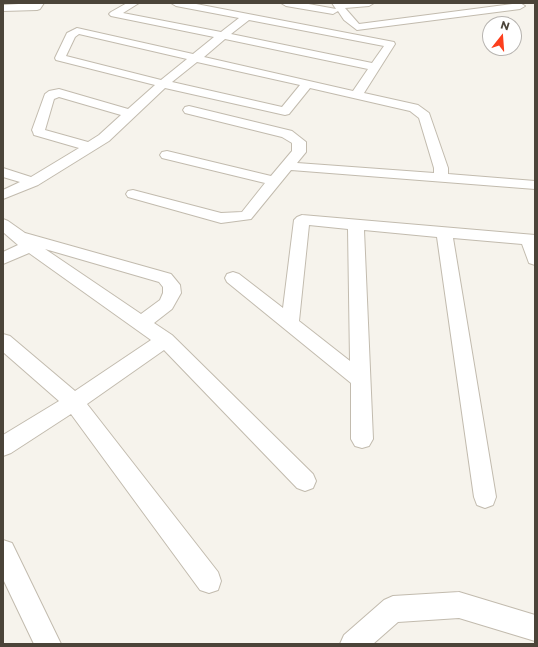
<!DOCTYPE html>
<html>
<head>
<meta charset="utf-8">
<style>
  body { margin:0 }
  #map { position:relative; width:538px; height:647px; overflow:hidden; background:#f6f3ec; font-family:Montserrat,sans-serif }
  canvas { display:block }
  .frame { position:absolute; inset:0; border:4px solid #4b4439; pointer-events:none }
  .north { position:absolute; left:482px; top:16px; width:40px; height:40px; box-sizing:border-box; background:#fff; border:1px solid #b7b4b0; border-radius:50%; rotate:17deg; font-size:11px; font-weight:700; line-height:16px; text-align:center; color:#4b4439 }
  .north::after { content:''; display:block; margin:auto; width:14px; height:18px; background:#fc3f1d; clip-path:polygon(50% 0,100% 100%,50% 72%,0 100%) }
</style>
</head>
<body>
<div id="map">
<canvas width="538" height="647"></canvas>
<div class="frame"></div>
<div class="north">N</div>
</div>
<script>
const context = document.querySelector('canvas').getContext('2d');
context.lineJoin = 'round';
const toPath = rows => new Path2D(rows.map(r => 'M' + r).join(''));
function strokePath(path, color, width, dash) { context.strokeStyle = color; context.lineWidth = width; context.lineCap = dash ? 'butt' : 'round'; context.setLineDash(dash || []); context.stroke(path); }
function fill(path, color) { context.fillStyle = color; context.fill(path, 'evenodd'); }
const minor = toPath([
  [34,3,44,3,40,9,37,10,3,11,3,5,34,3],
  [127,3,139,3,123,13,221,32,239,18,176,6,171,3,191,3,394,42,395,44,364,93,418,105,429,113,448,168,448,174,535,181,535,189,291,170,251,219,221,223,128,197,126,194,128,191,133,190,221,213,242,212,265,183,162,158,160,155,162,152,167,151,271,176,292,151,292,143,282,137,185,113,183,110,185,107,189,106,292,131,306,142,306,152,297,163,434,173,434,168,419,118,410,111,310,88,289,114,285,115,165,88,109,141,38,185,3,199,3,190,20,182,3,177,3,168,31,177,79,148,34,135,33,132,32,130,45,94,49,91,59,89,128,109,155,85,56,60,55,58,67,33,77,28,193,54,214,37,111,16,109,14,111,12,127,3],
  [249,20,384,46,372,63,231,34,249,20],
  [79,34,187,59,161,80,66,56,75,37,79,34],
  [225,39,368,69,353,91,204,57,225,39],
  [197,62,300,85,282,107,172,82,197,62],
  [59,97,121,115,99,135,88,142,45,130,54,99,59,97],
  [281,3,303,3,336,9,332,3,374,3,369,6,345,8,359,24,520,3,525,6,520,9,357,30,344,20,338,11,333,14,286,6,281,3],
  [302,215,535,235,535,265,529,263,522,244,453,238,496,497,493,505,485,508,477,505,474,497,437,237,364,230,373,439,369,446,362,448,355,446,351,439,351,383,227,282,225,278,227,274,233,272,239,274,283,308,294,220,297,217,302,215],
  [309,225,348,229,350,361,299,321,309,225],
  [3,219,8,221,25,233,171,274,180,285,181,293,172,309,154,323,172,335,313,474,316,481,313,488,305,491,297,488,164,350,87,404,218,572,221,581,218,590,209,593,200,590,71,414,11,453,3,456,3,435,59,401,3,352,3,334,10,336,75,391,151,340,29,253,3,264,3,252,18,245,3,232,3,219],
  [45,249,159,282,163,287,163,293,160,300,141,314,45,249],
  [3,540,12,543,61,644,34,644,3,579,3,540],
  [459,592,535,615,535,641,459,618,398,622,373,644,340,644,344,635,384,600,393,596,459,592]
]);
strokePath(minor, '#c2bbae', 2);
fill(minor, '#fff');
</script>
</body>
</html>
